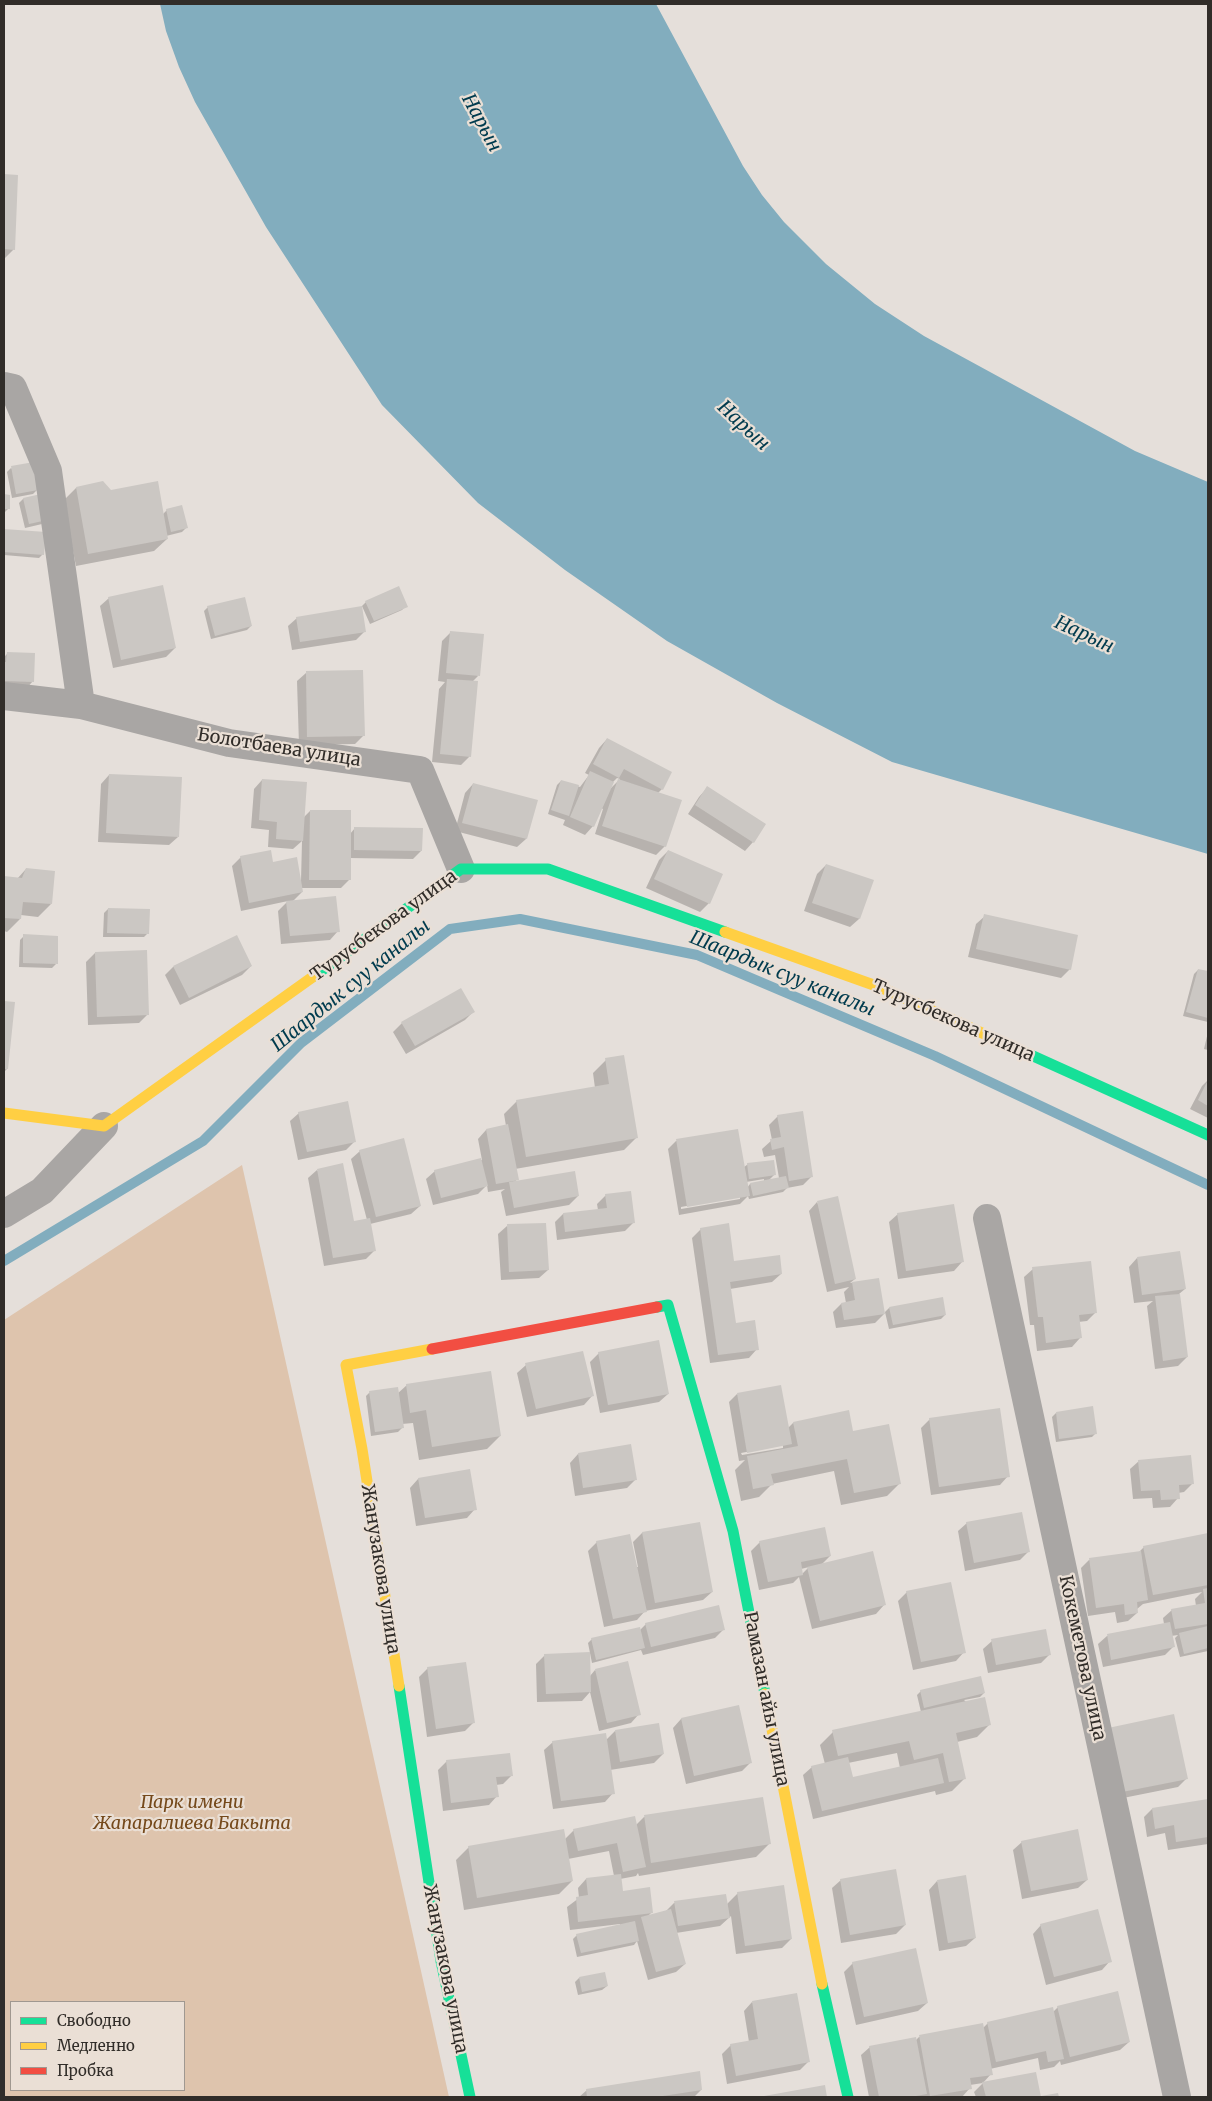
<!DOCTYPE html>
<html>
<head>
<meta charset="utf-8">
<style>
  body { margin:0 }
  #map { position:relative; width:1212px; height:2101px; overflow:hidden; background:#e5dfda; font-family:Merriweather,serif }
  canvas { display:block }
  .frame { position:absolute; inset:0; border:5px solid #312d29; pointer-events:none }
  .legend { position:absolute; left:10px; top:2001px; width:175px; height:90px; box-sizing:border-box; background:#eadfd5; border:1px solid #a09890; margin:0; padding:6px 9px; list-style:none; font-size:15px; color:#312d29 }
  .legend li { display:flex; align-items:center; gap:10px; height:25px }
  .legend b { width:25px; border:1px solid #a09890 }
</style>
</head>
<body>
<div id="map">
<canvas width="1212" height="2101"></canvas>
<div class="frame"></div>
<ul class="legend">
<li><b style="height:6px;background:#16e098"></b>Свободно</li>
<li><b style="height:6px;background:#ffcf43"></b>Медленно</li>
<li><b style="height:6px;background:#f24e42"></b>Пробка</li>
</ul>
</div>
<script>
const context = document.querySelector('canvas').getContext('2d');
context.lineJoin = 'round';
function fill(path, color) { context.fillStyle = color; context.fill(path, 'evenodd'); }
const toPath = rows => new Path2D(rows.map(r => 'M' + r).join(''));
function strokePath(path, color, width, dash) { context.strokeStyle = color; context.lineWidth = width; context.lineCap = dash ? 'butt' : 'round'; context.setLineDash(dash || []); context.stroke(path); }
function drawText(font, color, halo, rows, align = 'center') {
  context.font = font + ' Merriweather,serif'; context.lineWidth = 4.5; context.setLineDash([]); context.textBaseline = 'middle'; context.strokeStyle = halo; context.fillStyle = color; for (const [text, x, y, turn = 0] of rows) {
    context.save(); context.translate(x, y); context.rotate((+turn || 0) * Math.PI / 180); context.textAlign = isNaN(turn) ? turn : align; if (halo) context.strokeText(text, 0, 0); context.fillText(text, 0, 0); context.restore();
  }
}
fill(toPath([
  [242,1165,449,2097,4,2097,4,1320],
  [11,2002,184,2002,184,2090,11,2090]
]), '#dec4ad');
fill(toPath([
  [160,4,656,4,743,166,762,195,784,222,826,264,875,304,924,336,1135,451,1208,482,1208,854,892,762,777,703,667,641,565,570,478,503,382,405,266,227,195,102,179,67,166,31]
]), '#82adbe');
fill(toPath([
  [4,176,17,176,14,249,5,258],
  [11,468,37,490,33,494,12,498,7,472],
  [76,488,110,492,162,515,167,510,186,528,182,532,166,536,167,539,154,551,76,566,63,501],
  [40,495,42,524,25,528,19,503,23,499],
  [4,496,9,496,8,509,4,513],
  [4,530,44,533,43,554,39,558,4,555],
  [109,598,175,648,166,657,113,668,100,606],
  [366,602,406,606,402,610,370,624,362,606],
  [208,607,251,626,247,630,211,639,204,611],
  [297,618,365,631,356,640,292,650,288,626],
  [451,632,478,676,472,682,470,756,461,765,432,762,439,689,445,682,438,681,442,641],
  [7,654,33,681,25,690,4,689,4,657],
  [306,673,364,735,355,744,299,745,297,681],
  [607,739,662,789,658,793,665,846,656,855,595,834,603,809,601,808,593,826,585,835,563,825,565,820,548,814,557,785,561,781,580,787,589,775,585,773,599,748],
  [617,778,620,779,610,789,613,782],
  [109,775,178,837,169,845,98,842,101,784],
  [262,780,303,818,310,811,350,834,355,828,421,851,413,859,349,858,349,880,341,888,302,888,302,892,292,902,338,931,330,940,281,944,278,911,288,901,241,911,232,866,241,857,272,864,301,881,302,841,293,849,268,847,269,830,251,828,254,789],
  [473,784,536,801,526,839,517,847,455,831,465,793],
  [707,788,753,842,745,851,688,814,699,797],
  [668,851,709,903,700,912,646,888,659,860],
  [826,865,872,881,859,919,850,927,804,911,817,874],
  [26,869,51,904,38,917,21,915,20,919,7,932,4,931,4,878,17,879],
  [108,909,148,933,144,937,103,937,104,913],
  [985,916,1070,969,1061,978,968,957,976,924],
  [24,936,56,964,52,968,19,967,20,940],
  [95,953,148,1014,139,1023,88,1025,86,962],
  [251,966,242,975,180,1005,165,975,173,967],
  [1198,970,1208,973,1208,1022,1183,1016,1194,974],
  [4,1002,14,1003,7,1069,4,1072],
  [473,1012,465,1020,406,1054,393,1032,402,1023],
  [1208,1032,1208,1050,1204,1049],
  [606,1060,637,1137,624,1150,515,1169,517,1179,514,1183,578,1196,569,1205,506,1216,501,1192,505,1189,488,1192,487,1185,478,1194,433,1205,426,1179,435,1171,482,1160,478,1139,486,1130,506,1126,504,1114,517,1101,595,1088,593,1073],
  [1208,1080,1208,1118,1190,1109,1202,1086],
  [299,1113,355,1141,346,1150,298,1160,290,1121],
  [778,1116,812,1176,803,1185,787,1188,783,1192,749,1199,748,1196,740,1204,679,1215,668,1149,676,1141,737,1130,743,1168,748,1164,775,1174,768,1181,779,1178,775,1155,764,1157,762,1149,772,1140,769,1125],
  [764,1179,764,1181,750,1184,747,1188,746,1182],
  [740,1196,740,1199,681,1209,681,1207],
  [360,1151,420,1206,411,1214,370,1224,374,1251,366,1259,324,1266,308,1178,317,1170,353,1222,367,1220,351,1159],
  [606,1195,633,1223,625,1231,557,1240,555,1222,563,1214,598,1210,597,1204],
  [817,1202,855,1279,850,1283,878,1279,884,1314,875,1323,836,1328,833,1312,841,1304,846,1303,844,1292,849,1287,827,1292,809,1211],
  [898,1214,962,1262,954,1271,898,1279,889,1222],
  [507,1226,548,1270,539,1278,501,1280,498,1234],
  [701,1229,733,1263,781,1274,772,1282,730,1289,735,1325,757,1349,749,1358,710,1363,692,1238],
  [1137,1258,1185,1289,1179,1294,1187,1357,1178,1366,1155,1369,1147,1306,1153,1301,1134,1303,1129,1267],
  [1033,1269,1096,1312,1087,1321,1078,1322,1080,1338,1072,1347,1037,1351,1034,1325,1030,1325,1024,1277],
  [889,1308,945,1315,941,1319,889,1329,885,1312],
  [599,1353,668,1394,659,1402,600,1413,590,1362],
  [526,1365,592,1396,584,1405,527,1417,517,1373],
  [407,1385,500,1436,487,1449,419,1460,413,1423,402,1424,402,1428,398,1432,371,1436,366,1396,370,1392,397,1394],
  [737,1394,788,1428,793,1423,852,1433,900,1483,887,1496,841,1505,834,1471,772,1484,759,1497,741,1501,735,1470,745,1460,739,1461,729,1402],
  [783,1445,783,1448,742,1455,741,1453],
  [1056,1413,1096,1433,1092,1437,1056,1442,1052,1417],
  [930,1419,1008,1476,1000,1485,931,1495,921,1428],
  [578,1454,636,1479,627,1488,575,1496,570,1463],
  [1139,1461,1192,1484,1184,1492,1178,1493,1178,1498,1170,1507,1153,1508,1152,1498,1133,1499,1130,1469],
  [418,1479,475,1509,467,1518,416,1526,410,1488],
  [699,1523,712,1592,703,1600,645,1611,637,1620,604,1627,588,1551,597,1542,636,1567,638,1567,633,1542,642,1533],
  [967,1523,1028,1552,1020,1560,965,1571,958,1531],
  [1208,1534,1208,1651,1180,1657,1175,1638,1178,1635,1171,1636,1173,1647,1165,1655,1103,1667,1098,1644,1107,1636,1164,1624,1163,1618,1172,1610,1196,1606,1195,1599,1202,1592,1143,1604,1137,1609,1137,1613,1128,1621,1117,1623,1115,1612,1088,1616,1081,1568,1089,1560,1138,1553,1144,1547],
  [760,1542,830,1556,821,1565,884,1605,876,1614,812,1629,799,1577,793,1583,759,1590,751,1551],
  [809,1567,802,1574,801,1569],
  [907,1592,964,1652,956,1661,913,1670,898,1601],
  [646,1624,723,1630,715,1638,643,1655,641,1650,592,1663,588,1643,592,1639,640,1630],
  [992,1641,1050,1654,1041,1663,988,1673,983,1649],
  [545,1655,590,1676,595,1670,639,1714,631,1723,599,1731,590,1692,582,1701,537,1702,536,1664],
  [428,1668,473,1723,465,1731,427,1737,419,1677],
  [921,1691,984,1693,980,1697,964,1700,990,1724,977,1737,957,1742,965,1778,952,1791,936,1795,935,1791,813,1819,803,1775,812,1767,825,1764,820,1745,833,1732,921,1712,917,1695],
  [897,1753,900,1768,852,1779,848,1763],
  [738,1707,751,1762,742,1771,686,1784,673,1728,681,1719],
  [615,1731,663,1754,654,1763,610,1770,613,1793,605,1802,553,1809,544,1750,553,1742,606,1740],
  [1100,1738,1187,1778,1178,1787,1113,1800],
  [447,1761,512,1775,503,1784,496,1785,497,1796,489,1805,443,1811,438,1770],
  [762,1798,769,1844,756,1857,639,1876,638,1873,636,1876,620,1879,622,1892,652,1912,647,1917,666,1911,674,1903,727,1904,738,1893,791,1939,782,1948,736,1954,731,1916,720,1926,676,1933,685,1964,676,1972,648,1980,637,1941,634,1945,577,1957,573,1939,577,1935,620,1925,620,1924,570,1930,567,1907,579,1898,578,1888,586,1879,614,1876,609,1851,568,1859,572,1881,559,1894,464,1910,456,1860,469,1847,564,1840,574,1830,636,1825,644,1817],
  [1208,1800,1208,1844,1168,1850,1165,1833,1147,1837,1144,1817,1152,1809],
  [1022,1842,1087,1880,1078,1888,1022,1899,1013,1850],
  [841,1880,905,1925,896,1934,841,1943,832,1888],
  [937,1881,975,1938,966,1946,939,1951,929,1890],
  [1041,1925,1110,1961,1102,1970,1046,1985,1033,1934],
  [853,1963,927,2003,918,2011,856,2025,844,1972],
  [579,1978,607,1986,602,1990,578,1995,575,1982],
  [752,2002,808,2062,800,2070,727,2084,722,2054,731,2045,749,2042,744,2011],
  [1058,2007,1129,2042,1120,2050,1061,2065,1060,2061,1054,2067,1040,2070,1038,2058,990,2069,991,2074,983,2083,970,2085,970,2088,962,2097,869,2097,861,2055,870,2047,915,2041,919,2037,982,2025,983,2028,988,2023,1053,2012],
  [1035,2073,1039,2097,976,2097,974,2092,983,2083],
  [824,2086,826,2097,767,2097],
  [587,2090,701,2090,694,2097,579,2097]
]), '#0003');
strokePath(toPath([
  [4,1261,203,1141,301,1043,450,929,520,919,697,955,935,1056,1208,1185]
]), '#82adbe', 10);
fill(toPath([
  [4,174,18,175,15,250,4,249],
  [34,462,38,490,16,494,11,466],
  [103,481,111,490,158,481,168,539,88,554,76,487],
  [4,494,10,495,10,509,4,509],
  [41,494,47,520,29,524,23,498],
  [182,505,188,528,171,532,166,509],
  [4,529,46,532,44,555,4,552],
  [163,585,176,648,121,660,108,597],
  [399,586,408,607,374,621,365,601],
  [245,597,252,626,215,636,207,606],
  [362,606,366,632,300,642,296,617],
  [450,631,484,634,480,676,446,673],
  [7,652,35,653,34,682,4,681,4,662,6,662],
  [363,670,365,736,307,737,306,671],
  [447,679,478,681,471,757,440,754],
  [607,738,672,772,663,790,624,769,619,778,593,764],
  [590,771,614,782,594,827,570,817],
  [109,774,182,777,179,837,106,833],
  [262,779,307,782,303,841,276,839,277,822,259,820],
  [618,779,682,800,666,847,602,826],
  [561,780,579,785,569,816,551,810],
  [473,783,538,800,527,839,462,823],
  [707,786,766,824,754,843,695,805],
  [310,810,351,810,351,880,309,880],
  [354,827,423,828,422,851,354,850],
  [271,850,273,862,297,857,303,892,249,903,240,856],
  [668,850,723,874,710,904,654,879],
  [826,864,874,880,860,919,812,903],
  [26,868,55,871,52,904,23,902,21,919,4,918,4,876,22,878],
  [336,896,340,932,290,936,286,901],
  [108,908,150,909,149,934,107,933],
  [984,914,1078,935,1071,970,976,949],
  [23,934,58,936,58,964,23,963],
  [237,935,252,966,189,998,173,966],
  [147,950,149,1015,97,1017,95,952],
  [1198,969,1208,971,1208,1018,1186,1012],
  [461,988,475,1012,415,1046,401,1022],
  [4,1001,15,1002,8,1069,4,1069],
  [624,1055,638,1138,526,1157,516,1100,609,1084,605,1058],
  [1208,1080,1208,1106,1198,1100],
  [348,1101,356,1142,307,1152,298,1112],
  [803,1111,813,1177,789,1181,784,1147,772,1150,770,1139,781,1137,777,1115],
  [508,1124,519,1180,496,1184,486,1129],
  [738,1129,750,1196,687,1207,676,1139],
  [404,1138,421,1206,376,1217,359,1150],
  [481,1158,488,1186,441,1198,434,1170],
  [774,1160,776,1175,749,1179,747,1163],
  [343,1163,354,1221,370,1218,376,1251,333,1258,317,1169],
  [575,1171,579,1196,514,1208,509,1182],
  [786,1176,789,1188,753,1196,750,1183],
  [631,1191,635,1223,565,1232,563,1213,607,1208,605,1194],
  [838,1196,856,1279,835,1284,817,1201],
  [954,1204,964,1262,906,1271,897,1213],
  [546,1223,549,1270,509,1272,507,1224],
  [729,1223,734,1261,780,1255,782,1274,730,1282,736,1323,755,1320,759,1350,718,1355,700,1228],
  [1180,1251,1186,1289,1142,1295,1137,1257],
  [1091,1261,1097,1313,1079,1315,1082,1338,1046,1343,1043,1317,1038,1317,1032,1267],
  [879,1278,885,1314,844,1320,841,1303,855,1300,852,1282],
  [1180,1294,1188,1357,1163,1361,1155,1296],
  [943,1297,946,1315,893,1325,889,1307],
  [659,1340,669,1394,608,1405,598,1352],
  [583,1351,594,1396,536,1409,525,1363],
  [491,1371,501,1436,432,1447,426,1410,410,1413,406,1384],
  [781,1385,792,1444,747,1453,737,1393],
  [398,1387,404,1428,375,1432,369,1391],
  [1093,1406,1097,1434,1059,1439,1056,1412],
  [1000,1408,1010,1477,939,1487,929,1418],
  [849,1410,853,1431,889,1424,901,1484,854,1493,847,1459,771,1474,774,1485,753,1489,747,1456,798,1446,793,1422],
  [631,1444,637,1480,583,1488,578,1453],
  [1191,1455,1194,1484,1179,1485,1180,1499,1161,1500,1160,1490,1141,1491,1138,1460],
  [470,1469,477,1510,425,1518,418,1478],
  [1022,1512,1030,1552,974,1563,966,1522],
  [700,1522,713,1592,655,1603,642,1532],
  [825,1527,831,1556,801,1562,803,1575,768,1582,759,1541],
  [1208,1533,1208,1585,1153,1595,1143,1546],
  [630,1534,647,1612,613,1619,596,1541],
  [873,1551,886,1605,820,1621,807,1567],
  [1141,1551,1148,1600,1137,1602,1138,1613,1125,1615,1124,1604,1096,1608,1089,1558],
  [951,1582,966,1653,921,1662,906,1591],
  [1208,1588,1208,1624,1175,1629,1171,1609,1205,1603,1203,1589],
  [719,1605,725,1630,651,1647,645,1623],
  [1170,1622,1175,1647,1111,1660,1107,1634],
  [1208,1626,1208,1648,1184,1654,1179,1633],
  [640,1627,645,1648,596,1660,591,1638],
  [1046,1629,1051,1655,996,1665,991,1639],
  [590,1652,591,1692,546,1694,544,1654],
  [628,1661,641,1715,607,1723,595,1669],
  [466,1662,475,1723,436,1729,427,1667],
  [981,1676,985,1693,924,1708,920,1690],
  [985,1697,991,1725,956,1733,966,1779,949,1782,943,1753,914,1760,909,1741,838,1756,832,1730],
  [739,1705,752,1763,694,1776,681,1718],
  [1174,1714,1188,1779,1122,1792,1108,1728],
  [659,1723,664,1754,620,1762,615,1730],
  [606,1733,615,1794,561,1801,552,1741],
  [510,1753,513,1776,496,1777,499,1797,451,1803,446,1760],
  [848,1757,853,1777,938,1758,944,1783,822,1811,811,1766],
  [763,1797,771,1844,651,1863,644,1815],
  [1208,1799,1208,1837,1176,1842,1174,1825,1155,1829,1152,1808],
  [635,1816,646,1867,623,1872,617,1843,578,1851,573,1829],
  [564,1829,573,1881,477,1898,468,1846],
  [1078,1829,1088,1880,1031,1891,1021,1841],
  [896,1869,906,1925,850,1935,840,1879],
  [621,1874,623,1891,650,1887,653,1913,578,1922,576,1897,588,1895,586,1878],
  [966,1875,976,1938,948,1943,937,1880],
  [784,1885,792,1939,745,1946,737,1892],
  [726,1894,730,1918,678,1926,674,1901],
  [671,1909,686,1964,656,1972,641,1917],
  [1098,1909,1112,1962,1054,1977,1040,1924],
  [635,1921,639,1941,581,1953,576,1934],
  [916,1948,928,2003,864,2017,852,1962],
  [605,1972,608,1986,582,1992,579,1977],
  [1118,1991,1130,2042,1070,2057,1057,2006],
  [797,1993,810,2062,736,2076,730,2044,758,2039,752,2001],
  [1053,2007,1064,2059,1048,2062,1046,2051,996,2062,987,2022],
  [983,2023,993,2075,970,2078,972,2089,930,2096,919,2035],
  [916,2037,927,2094,910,2097,879,2097,869,2046],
  [700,2071,702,2090,656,2097,587,2097,586,2089],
  [1036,2072,1041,2097,986,2097,982,2082],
  [825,2085,827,2097,764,2097,764,2096],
  [1058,2093,1059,2097,1041,2097,1041,2096]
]), '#cbc7c3');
strokePath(toPath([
  [4,386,13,388,48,471,81,705],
  [4,696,81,705,229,743,420,770,461,869],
  [4,1214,42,1191,104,1126],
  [987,1218,1177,2097]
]), '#a9a6a4', 28);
strokePath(toPath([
  [314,976,461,869,548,869,725,932],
  [1011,1046,1208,1135],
  [657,1307,668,1305,733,1531,765,1694],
  [399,1686,441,1961,470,2097],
  [822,1984,848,2097]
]), '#16e098', 11);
strokePath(toPath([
  [725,932,882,988,1011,1046],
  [4,1113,104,1126,314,976],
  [399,1686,362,1449,346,1365,432,1349],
  [765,1694,822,1984]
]), '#ffcf43', 11);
strokePath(toPath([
  [432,1349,657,1307]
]), '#f24e42', 11);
drawText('18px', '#312d29', '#eadfd5', [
  ["Болотбаева улица",279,748,9],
  ["Турусбекова улица",384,926,-36],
  ["Турусбекова улица",953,1021,24],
  ["Жанузакова улица",380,1569,81],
  ["Кокеметова улица",1082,1658,78],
  ["Рамазан айы улица",766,1699,79],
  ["Жанузакова улица",445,1969,79]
]);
drawText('italic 18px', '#75491b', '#eadfd5', [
  ["Парк имени",192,1803],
  ["Жапаралиева Бакыта",192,1824]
]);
drawText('italic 19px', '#003b4e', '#eadfd5', [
  ["Нарын",481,123,62],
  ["Нарын",743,426,43],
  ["Нарын",1084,635,25],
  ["Шаардык суу каналы",782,974,22],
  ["Шаардык суу каналы",351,986,-39]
]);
</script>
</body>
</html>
